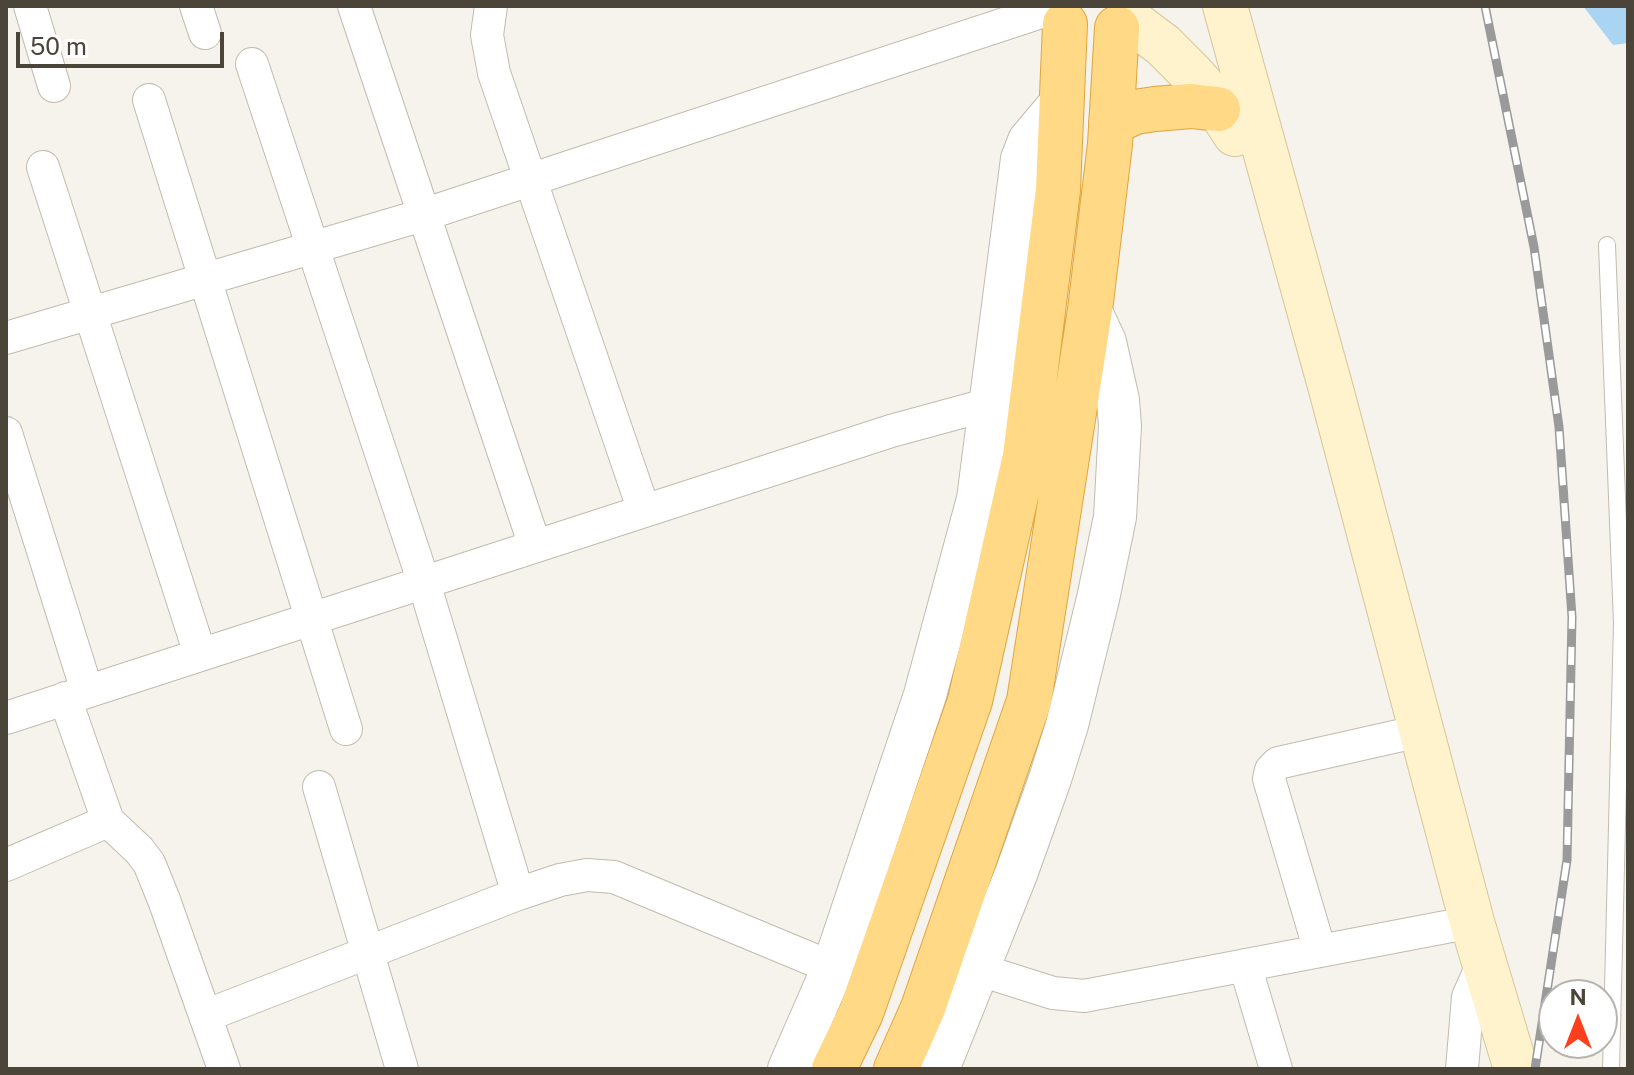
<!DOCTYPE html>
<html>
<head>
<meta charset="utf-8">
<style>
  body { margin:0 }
  #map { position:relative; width:1634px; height:1075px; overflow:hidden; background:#f6f3ec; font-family:"Public Sans",sans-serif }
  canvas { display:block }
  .frame { position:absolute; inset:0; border:8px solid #4b4439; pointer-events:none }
  .north { position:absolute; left:1538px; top:979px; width:80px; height:80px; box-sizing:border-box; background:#fff; border:2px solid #b7b4b0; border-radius:50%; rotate:0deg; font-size:22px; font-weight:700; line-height:32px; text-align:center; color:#4b4439 }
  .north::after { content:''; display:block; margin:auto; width:28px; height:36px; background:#fc3f1d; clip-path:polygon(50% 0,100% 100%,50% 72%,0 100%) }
  .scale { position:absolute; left:16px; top:32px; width:208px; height:36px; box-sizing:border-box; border:4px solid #4b4439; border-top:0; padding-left:10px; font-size:24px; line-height:28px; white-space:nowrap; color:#4b4439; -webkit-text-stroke:6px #fff; paint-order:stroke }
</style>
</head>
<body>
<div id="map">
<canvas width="1634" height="1075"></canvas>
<div class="frame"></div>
<div class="north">N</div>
<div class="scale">50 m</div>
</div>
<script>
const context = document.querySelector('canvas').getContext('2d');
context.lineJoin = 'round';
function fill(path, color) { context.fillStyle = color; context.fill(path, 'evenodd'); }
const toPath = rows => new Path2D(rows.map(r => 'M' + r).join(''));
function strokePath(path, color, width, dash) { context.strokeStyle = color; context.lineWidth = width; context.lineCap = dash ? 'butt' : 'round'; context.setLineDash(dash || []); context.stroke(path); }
fill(toPath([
  [1583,6,1628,6,1628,43,1613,45]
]), '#a9d4f2');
const service = toPath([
  [1607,245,1622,623,1611,1069]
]);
const minor = toPath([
  [30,6,54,86],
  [196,6,205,33],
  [354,6,535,546],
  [491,6,487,35,494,73,644,511],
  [252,64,424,583,518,894],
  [149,100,346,729],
  [43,167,200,654],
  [6,338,423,215,1053,8],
  [6,433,87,691],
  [65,698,108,821,139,850,149,863,164,900,224,1069],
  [6,718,891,431,990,404],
  [319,787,402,1069],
  [6,865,108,821],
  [1320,951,1269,779,1271,770,1278,763,1420,731],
  [1245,965,1276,1069],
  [977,969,1053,993,1084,996,1472,922],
  [205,1016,518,894,560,880,587,875,614,877,833,968],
  [1462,1069,1468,997,1484,961]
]);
const tertiary = toPath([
  [789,1069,833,968,925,695,978,499,1022,159,1029,141,1061,103],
  [938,1069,1016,874,1050,779,1067,725,1098,599,1115,517,1120,426,1118,400,1105,342,1090,310]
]);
const secondary = toPath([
  [1225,6,1332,393,1472,922,1516,1069],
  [1131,21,1163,45,1192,74,1208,92,1235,134]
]);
const trunk = toPath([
  [1111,123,1135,112,1155,109,1191,106,1218,109],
  [834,1069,861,1013,970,701,1025,456,1058,190,1065,24],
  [896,1069,923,1008,1029,701,1090,310,1110,144,1117,28]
]);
strokePath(service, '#c2bbae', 18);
strokePath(minor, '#c2bbae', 34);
strokePath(tertiary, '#c2bbae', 44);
strokePath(secondary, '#d6c79b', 46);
strokePath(trunk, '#e0a43c', 46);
strokePath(service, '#fff', 16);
strokePath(minor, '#fff', 32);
strokePath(tertiary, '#fff', 42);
strokePath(secondary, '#fff3cd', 44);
strokePath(trunk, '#ffd985', 44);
const rail = toPath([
  [1485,6,1534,247,1559,427,1572,617,1567,860,1535,1069]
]);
strokePath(rail, '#9a9a9a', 9);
strokePath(rail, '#fff', 6, [18]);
</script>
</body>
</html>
